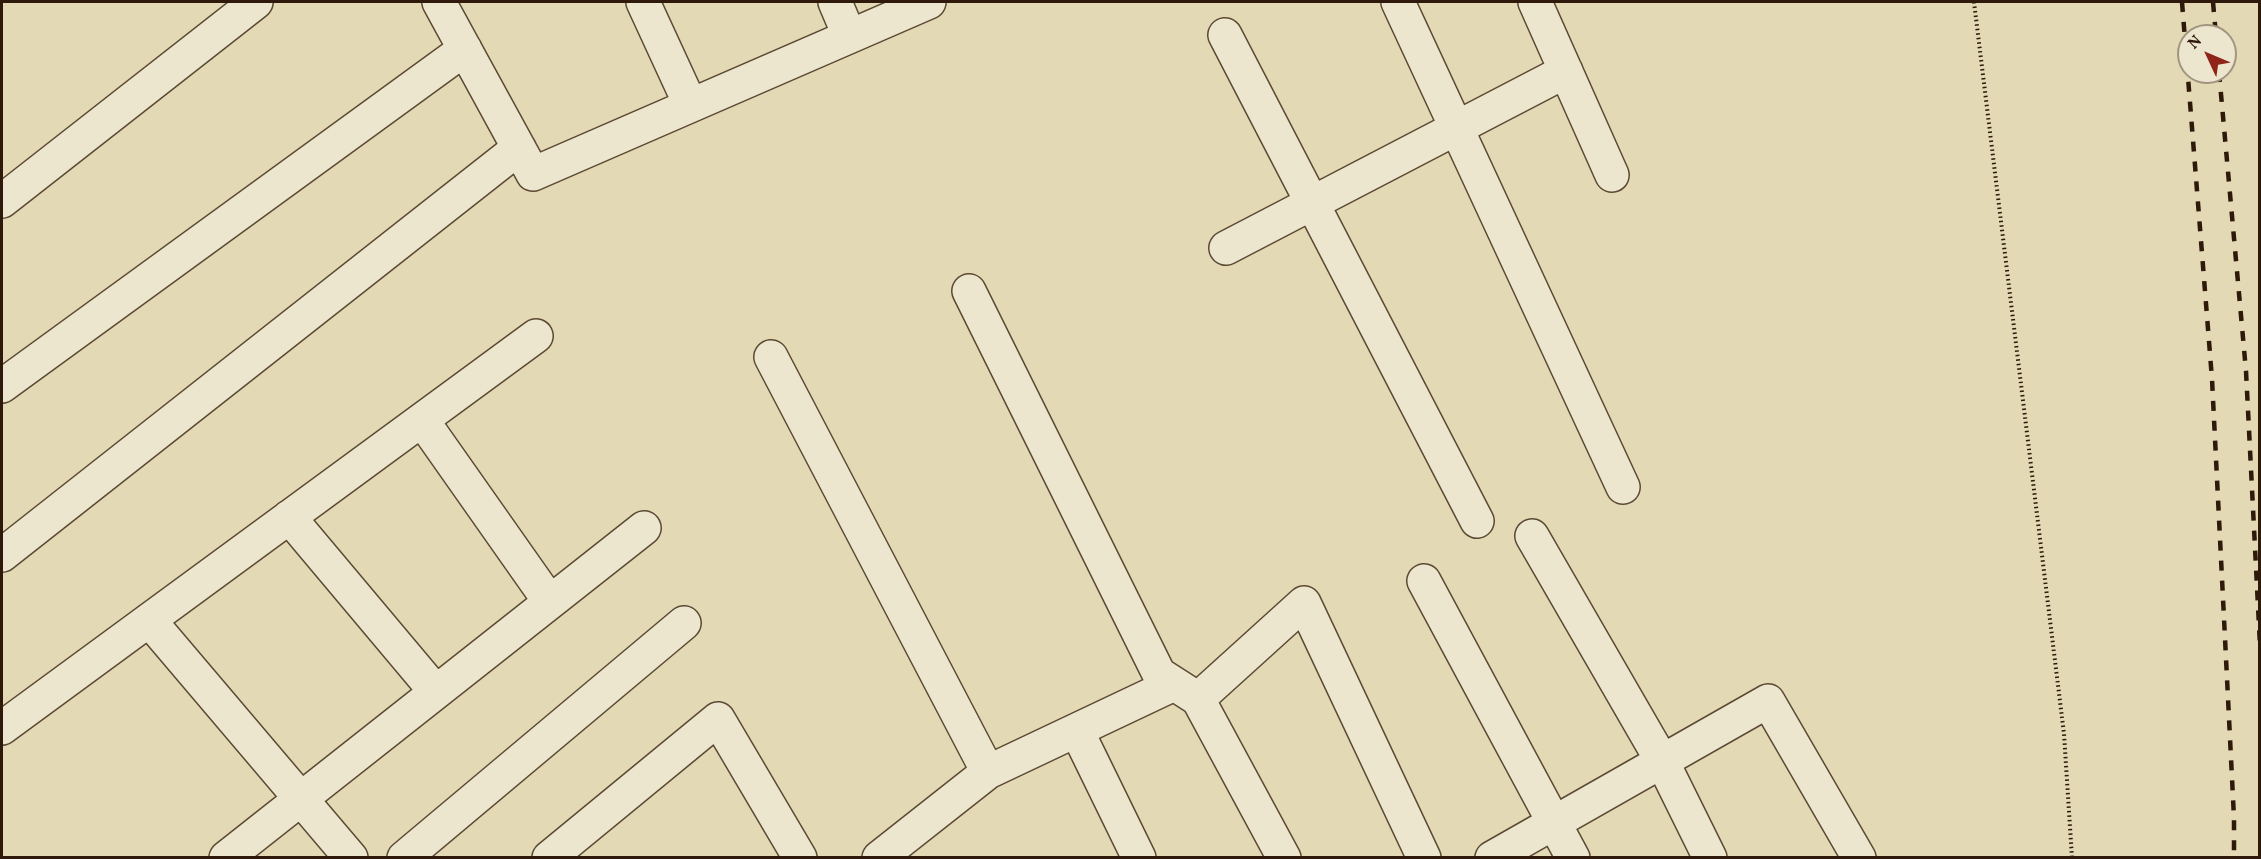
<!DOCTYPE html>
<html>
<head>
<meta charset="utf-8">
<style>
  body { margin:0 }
  #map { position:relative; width:2261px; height:859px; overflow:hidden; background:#e3d9b4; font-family:Vollkorn,serif }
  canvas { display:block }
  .frame { position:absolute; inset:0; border:3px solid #2e190a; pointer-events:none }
  .north { position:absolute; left:2177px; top:24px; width:60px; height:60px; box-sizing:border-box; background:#ede6ce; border:2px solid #a19480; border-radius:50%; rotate:314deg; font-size:16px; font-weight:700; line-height:24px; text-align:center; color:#2e190a }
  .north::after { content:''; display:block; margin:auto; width:21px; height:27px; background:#8f2418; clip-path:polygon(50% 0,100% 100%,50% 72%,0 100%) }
</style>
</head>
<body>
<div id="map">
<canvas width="2261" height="859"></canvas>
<div class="frame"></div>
<div class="north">N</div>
</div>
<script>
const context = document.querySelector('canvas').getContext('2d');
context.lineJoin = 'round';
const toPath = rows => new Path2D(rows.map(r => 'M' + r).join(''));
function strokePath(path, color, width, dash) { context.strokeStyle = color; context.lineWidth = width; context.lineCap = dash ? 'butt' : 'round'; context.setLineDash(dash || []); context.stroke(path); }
const minor = toPath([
  [439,2,533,174,929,2],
  [643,2,690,104],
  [835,2,849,35],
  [1398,2,1623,487],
  [1535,2,1612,175],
  [1225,35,1477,521],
  [2,201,256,2],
  [1226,248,1566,71],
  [969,291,1159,674,1198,699,1284,858],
  [771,357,988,772],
  [2,386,465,49],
  [422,420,550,602],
  [289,517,436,692],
  [1532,536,1662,761,1710,858],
  [2,555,519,148],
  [1424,581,1573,858],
  [149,620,351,858],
  [1198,699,1304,603,1424,858],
  [2,728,536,336],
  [1077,731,1139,858],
  [226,858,644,528],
  [404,858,684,623],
  [549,858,718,719,800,858],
  [879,858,988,772,1174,684],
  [1492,858,1768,701,1859,858]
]);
strokePath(minor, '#5b4934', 36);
strokePath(toPath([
  [1974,2,2064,734,2072,858]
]), '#2e190a', 4, [1.5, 3]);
strokePath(minor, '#ede6ce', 33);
strokePath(toPath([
  [2182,2,2212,379,2234,818,2234,858],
  [2213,2,2216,36],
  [2219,72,2246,371,2260,646]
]), '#2e190a', 4.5, [10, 10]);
</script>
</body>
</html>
